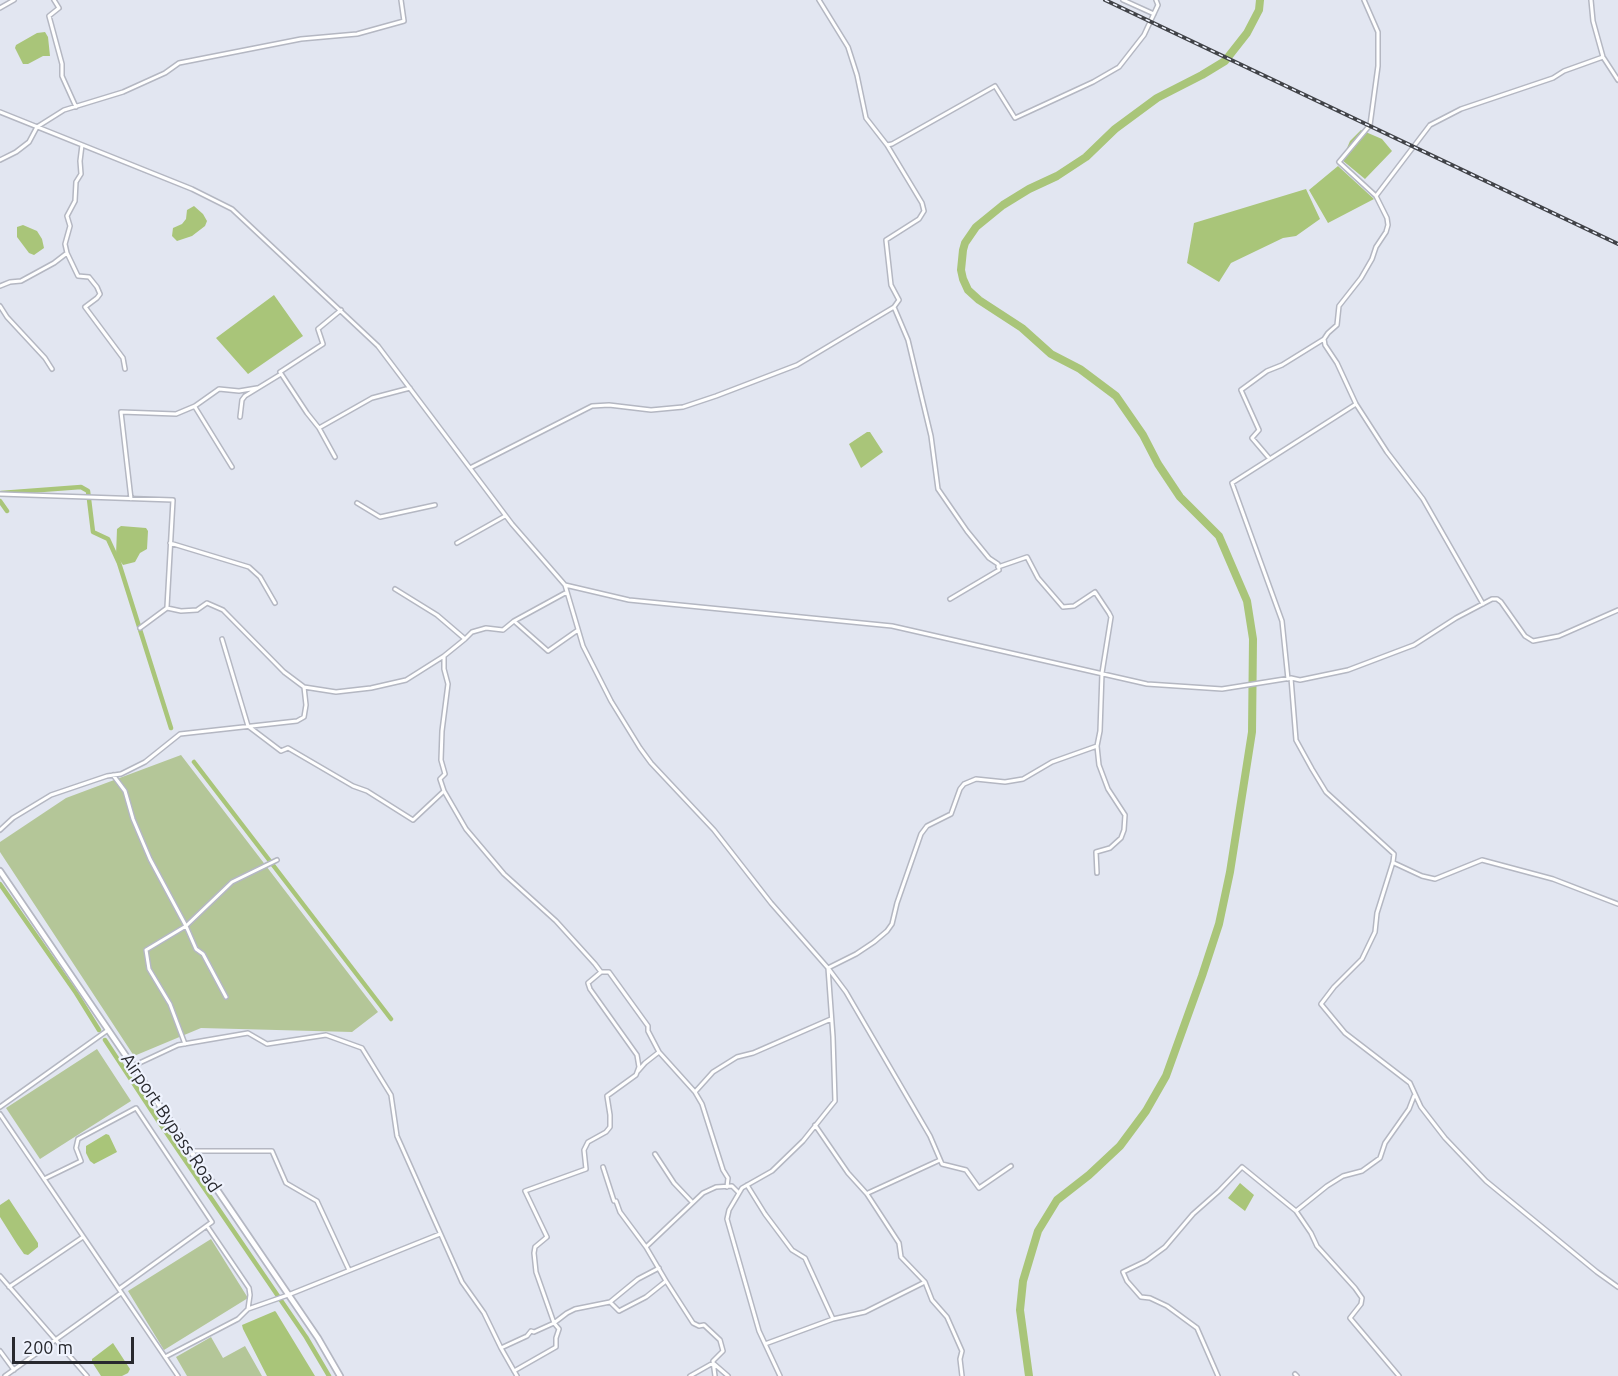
<!DOCTYPE html>
<html>
<head>
<meta charset="utf-8">
<style>
  body { margin:0 }
  #map { position:relative; width:1618px; height:1376px; overflow:hidden; background:#e2e6f1; font-family:Ubuntu,sans-serif }
  canvas { display:block }
  .scale { position:absolute; left:12px; top:1337px; width:122px; height:27px; box-sizing:border-box; border:3px solid #28292e; border-top:0; padding-left:8px; font-size:18px; line-height:21px; white-space:nowrap; color:#28292e; -webkit-text-stroke:4px #eff3fe; paint-order:stroke }
</style>
</head>
<body>
<div id="map">
<canvas width="1618" height="1376"></canvas>
<div class="scale">200 m</div>
</div>
<script>
const context = document.querySelector('canvas').getContext('2d');
context.lineJoin = 'round';
function fill(path, color) { context.fillStyle = color; context.fill(path, 'evenodd'); }
const toPath = rows => new Path2D(rows.map(r => 'M' + r).join(''));
function strokePath(path, color, width, dash) { context.strokeStyle = color; context.lineWidth = width; context.lineCap = dash ? 'butt' : 'round'; context.setLineDash(dash || []); context.stroke(path); }
function drawText(font, color, halo, rows, align = 'center') {
  context.font = font + ' Ubuntu,sans-serif'; context.lineWidth = 4.5; context.setLineDash([]); context.textBaseline = 'middle'; context.strokeStyle = halo; context.fillStyle = color; for (const [text, x, y, turn = 0] of rows) {
    context.save(); context.translate(x, y); context.rotate((+turn || 0) * Math.PI / 180); context.textAlign = isNaN(turn) ? turn : align; if (halo) context.strokeText(text, 0, 0); context.fillText(text, 0, 0); context.restore();
  }
}
fill(toPath([
  [181,755,378,1012,352,1032,201,1028,134,1056,0,852,0,842,66,798],
  [97,1049,131,1101,40,1159,6,1108],
  [211,1239,248,1298,164,1350,128,1291],
  [211,1337,223,1358,245,1346,262,1376,187,1376,176,1357]
]), '#b4c698');
fill(toPath([
  [45,32,48,37,50,56,43,56,28,64,23,64,15,48,16,45,37,33],
  [1361,130,1382,139,1392,151,1365,179,1342,160,1350,141],
  [1338,166,1374,199,1328,223,1309,190],
  [1306,189,1320,219,1296,236,1283,238,1231,263,1219,282,1187,263,1194,223],
  [194,206,203,214,207,221,205,226,192,236,177,241,172,236,173,228,182,224,186,219,187,210],
  [23,225,37,231,42,239,44,248,34,255,29,253,17,237,17,227],
  [274,295,303,336,248,374,216,338],
  [867,432,870,432,883,452,861,468,849,444],
  [121,526,146,528,148,531,147,549,140,553,135,562,123,565,116,555,117,529],
  [106,1134,109,1135,117,1152,94,1164,90,1161,86,1153,86,1146],
  [1240,1183,1254,1195,1245,1211,1228,1198],
  [9,1199,38,1243,38,1247,28,1255,24,1254,17,1244,0,1217,0,1205],
  [275,1311,276,1312,315,1376,267,1376,243,1329,242,1325],
  [113,1343,130,1369,128,1373,122,1376,101,1376,92,1362,92,1359]
]), '#a9c579');
strokePath(toPath([
  [1,493,81,487,88,491,93,532,108,539,119,563,171,728],
  [0,501,7,511],
  [194,762,391,1019],
  [0,884,76,993,99,1030],
  [105,1040,159,1122,306,1337,329,1376]
]), '#a9c579', 4.5);
strokePath(toPath([
  [1029,1376,1020,1310,1023,1281,1038,1231,1057,1200,1089,1175,1120,1146,1146,1111,1166,1076,1202,976,1219,924,1230,872,1252,732,1253,639,1247,601,1219,536,1180,497,1158,464,1143,435,1116,396,1080,369,1051,354,1022,328,979,300,968,290,963,279,961,270,963,250,965,243,976,227,1003,205,1029,189,1057,176,1086,157,1115,129,1157,98,1202,75,1225,61,1247,33,1259,10,1260,0]
]), '#a9c579', 8);
const street = toPath([
  [54,0,59,8,49,16,62,64,62,76,76,107],
  [819,0,848,47,857,75,866,118,887,145,892,144,995,86,1015,118,1093,82,1119,67,1144,35,1158,5,1156,0],
  [1123,0,1154,14],
  [1364,0,1378,32,1378,66,1370,125,1339,162,1376,196,1387,218,1388,225,1386,232,1376,247,1372,259,1361,278,1339,306,1337,325,1328,333,1324,339,1325,345,1337,363,1356,404,1387,452,1423,499,1483,604],
  [1591,0,1593,21,1603,57,1618,80],
  [0,8,14,0],
  [0,112,192,189,232,209,378,346,512,524,565,585,629,600,892,626,1147,684,1222,689,1291,678,1300,680,1348,670,1414,645,1456,618,1492,599,1497,599,1501,602,1525,636,1533,641,1559,636,1618,610],
  [0,160,16,152,29,142,37,127,64,110,123,92,165,73,179,63,301,39,357,34,404,21,401,0],
  [1376,196,1430,125,1461,109,1553,78,1564,71,1603,57],
  [67,253,78,276,89,277,97,287,100,294,97,298,85,307,123,358,125,369],
  [0,286,10,282,21,281,54,263,67,253,65,244,70,226,67,216,75,201,76,182,81,174,80,161,82,145],
  [0,306,7,317,45,358,52,369],
  [894,307,908,340,931,436,938,489,967,531,989,558,998,564,999,570,950,599],
  [195,407,232,467],
  [240,417,242,400,245,396,281,374],
  [319,428,372,398,410,388],
  [335,457,319,428,307,413,280,372,323,344,318,329,341,310],
  [1269,458,1252,438,1259,430,1241,390,1267,371,1282,365,1324,339],
  [470,468,592,406,609,405,651,410,683,407,716,396,797,365,894,307,899,300,891,285,886,240,919,219,924,211,922,203,887,145],
  [0,494,173,500,167,607],
  [131,499,121,412,176,414,195,406,219,389,239,391,257,388],
  [357,503,380,517,435,505],
  [170,543,249,567,260,577,275,603],
  [457,543,505,516],
  [998,567,1027,557,1038,578,1063,607,1074,606,1095,592,1109,613,1111,617,1102,673,1100,731,1097,746,1052,762,1023,779,1005,782,976,779,964,784,960,789,951,814,927,826,921,834,897,903,892,924,887,931,874,942,856,954,828,968,846,992,930,1136,942,1164,966,1170,979,1188,1011,1166],
  [565,585,583,646,611,701,640,748,651,763,714,830,771,903,828,968,833,1037,835,1101,803,1141,772,1171,742,1188,729,1210,727,1219,759,1331,780,1376],
  [395,589,437,615,465,639,472,632,486,628,503,630,514,621,548,651,578,630],
  [514,621,567,592],
  [222,639,248,726,281,751,288,748,353,786,367,791,413,820,444,791,466,829,504,874,556,921,595,964,601,972,588,983,590,989,637,1055,639,1067,636,1075,607,1096,610,1115,610,1127,606,1132,588,1142,584,1150,586,1169,525,1191,547,1237,535,1247,534,1253,536,1272,554,1323,534,1332,531,1331,527,1336,501,1348],
  [1291,678,1296,740,1312,769,1326,792,1394,854,1393,862,1377,913,1375,932,1362,959,1334,987,1321,1004,1345,1033,1410,1083,1421,1107,1445,1138,1486,1181,1597,1272,1618,1287],
  [1288,679,1282,621,1232,483,1356,404],
  [304,687,336,692,371,688,406,680,444,656],
  [1097,746,1099,765,1108,789,1125,815,1124,830,1121,838,1110,848,1096,852,1097,873],
  [113,775,125,791,133,819,150,859,186,926,146,950,149,969,170,1004,185,1044],
  [444,791,440,779,445,774,441,760,442,731,448,684,444,669,444,656,465,639],
  [0,830,13,818,51,795,107,776,121,774,145,762,180,734,297,721,304,717,306,705,304,687,284,672,223,610,207,603,197,610,181,611,167,608,140,628],
  [1394,863,1422,876,1435,879,1482,860,1553,879,1618,904],
  [601,972,609,972,648,1026,648,1031,659,1052,695,1092,702,1104,723,1170,728,1178,727,1187],
  [226,997,203,954,196,949,186,926,232,882,277,860],
  [133,1066,178,1045,248,1033,267,1044,326,1035,362,1048,391,1095,397,1136,462,1282,484,1313,501,1348,517,1376],
  [638,1071,645,1063,659,1052],
  [695,1092,713,1072,737,1057,753,1053,831,1019],
  [0,1107,108,1030],
  [0,1114,178,1376],
  [815,1125,848,1173,867,1194,899,1243,901,1257,925,1282,932,1300,947,1317,962,1351,960,1359,962,1376],
  [190,1151,272,1151,286,1183,317,1201,349,1270],
  [655,1154,674,1183,692,1202],
  [603,1167,614,1201,616,1201,620,1212,646,1247],
  [44,1179,81,1161,76,1148,78,1139,136,1108,212,1222,119,1289],
  [747,1185,765,1214,792,1250,805,1258,833,1319,765,1344],
  [868,1193,940,1160],
  [1296,1211,1327,1186,1343,1176,1362,1171,1380,1158,1385,1143,1409,1109,1414,1096],
  [0,1276,87,1376],
  [666,1281,646,1247,703,1193,716,1187,732,1186,739,1193],
  [9,1287,83,1237],
  [610,1302,638,1279,659,1268],
  [248,1309,288,1295,440,1234],
  [833,1319,865,1312,925,1282],
  [0,1351,14,1370],
  [165,1357,238,1319,248,1309,250,1295,249,1288,207,1226],
  [514,1371,556,1347,556,1338,559,1329,554,1323,567,1313,575,1309,610,1302,619,1311,646,1297,666,1281,693,1323,699,1326,704,1325,720,1340,723,1351,713,1361,715,1376],
  [1295,1374,1297,1376],
  [5,1376,121,1293],
  [690,1376,713,1363,728,1376],
  [1218,1376,1197,1328,1167,1306,1150,1298,1141,1297,1127,1281,1123,1272,1146,1261,1165,1247,1193,1214,1219,1191,1242,1167,1296,1211,1311,1233,1317,1246,1355,1288,1362,1298,1361,1304,1350,1318,1399,1376]
]);
const secondary = toPath([
  [0,871,318,1338,340,1376]
]);
strokePath(street, '#b4b7c2', 6);
strokePath(secondary, '#b4b7c2', 8);
strokePath(street, '#fff', 3);
strokePath(secondary, '#fff', 4.5);
const rail = toPath([
  [1105,0,1618,244]
]);
strokePath(rail, '#414348', 4);
strokePath(rail, '#eff3fe', 1.5, [4.5]);
drawText('18px', '#28292e', '#eff3fe', [
  ["Airport Bypass Road",171,1123,56]
]);
</script>
</body>
</html>
